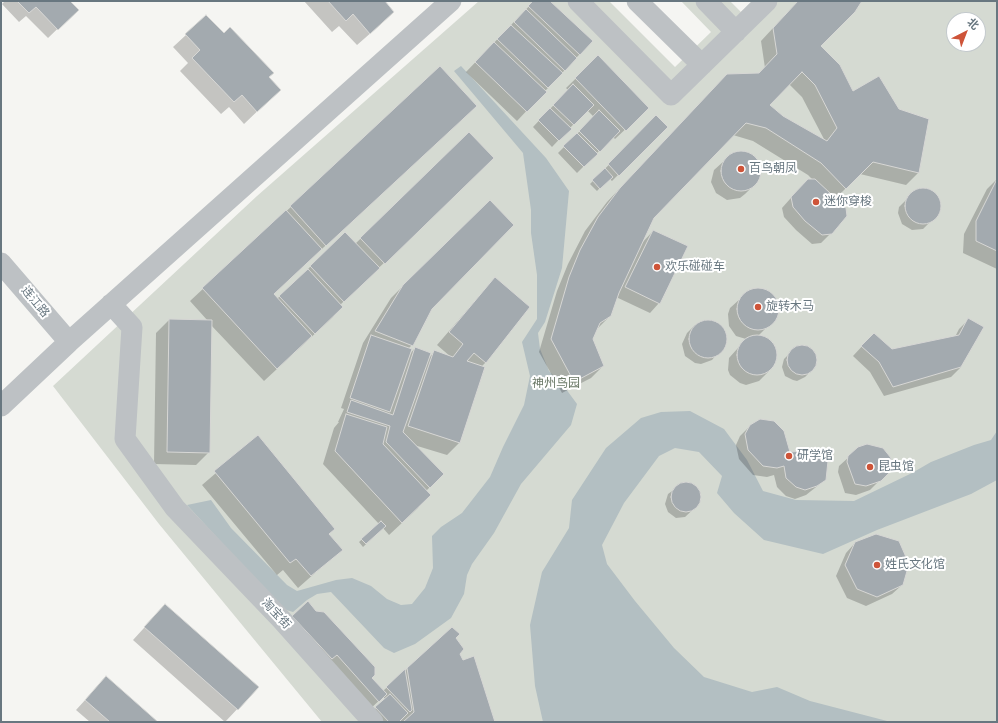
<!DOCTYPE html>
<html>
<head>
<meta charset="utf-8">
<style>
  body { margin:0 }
  #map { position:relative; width:998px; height:723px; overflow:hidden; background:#f5f5f2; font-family:Arial,"Noto Sans SC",sans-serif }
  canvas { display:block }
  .frame { position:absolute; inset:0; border:2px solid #687780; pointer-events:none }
  .north { position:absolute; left:946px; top:12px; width:40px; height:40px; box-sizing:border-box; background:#fff; border:1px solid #c3c9cc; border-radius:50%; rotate:42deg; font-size:11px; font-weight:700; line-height:16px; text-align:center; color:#687780 }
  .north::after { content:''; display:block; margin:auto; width:14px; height:18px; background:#ce5439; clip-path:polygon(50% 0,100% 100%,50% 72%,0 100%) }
</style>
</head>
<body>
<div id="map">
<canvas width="998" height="723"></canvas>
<div class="frame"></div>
<div class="north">北</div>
</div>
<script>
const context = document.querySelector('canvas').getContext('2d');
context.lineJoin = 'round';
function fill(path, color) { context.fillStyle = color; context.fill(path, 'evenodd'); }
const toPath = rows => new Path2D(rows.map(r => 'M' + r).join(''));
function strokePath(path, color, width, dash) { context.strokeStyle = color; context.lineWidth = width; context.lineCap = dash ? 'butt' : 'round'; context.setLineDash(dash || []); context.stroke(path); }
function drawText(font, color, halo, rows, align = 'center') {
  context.font = font + ' Arial,"Noto Sans SC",sans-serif'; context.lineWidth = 4; context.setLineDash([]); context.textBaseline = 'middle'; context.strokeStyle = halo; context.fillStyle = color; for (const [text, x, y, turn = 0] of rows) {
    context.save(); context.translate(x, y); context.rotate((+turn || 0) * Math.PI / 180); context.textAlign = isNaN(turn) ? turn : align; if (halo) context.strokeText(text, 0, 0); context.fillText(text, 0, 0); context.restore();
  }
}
fill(toPath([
  [479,1,609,1,675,67,711,32,681,1,730,1,741,12,752,1,997,1,997,722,322,722,159,524,53,386,257,196],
  [954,20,978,20,978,44,954,44]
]), '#d5dad2');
fill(toPath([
  [461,66,546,158,569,191,562,268,545,322,538,333,540,349,549,371,563,385,577,404,571,425,521,484,494,533,472,564,467,575,464,594,451,618,415,644,394,653,384,648,331,592,317,594,307,600,293,612,283,609,187,505,211,500,231,528,287,585,297,591,336,580,352,578,371,586,387,599,401,605,412,604,425,588,433,568,432,536,441,527,462,513,490,477,503,447,524,405,530,376,522,342,537,319,537,275,531,233,531,210,523,153,454,71],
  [690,411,724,429,747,460,763,491,796,500,854,501,912,473,931,462,974,445,991,440,997,431,997,480,971,494,877,530,823,554,764,540,734,513,717,493,722,476,699,452,675,448,659,456,624,503,602,545,607,564,635,601,674,648,704,677,752,692,777,687,810,701,891,722,543,722,535,686,530,625,542,572,569,528,572,500,606,448,641,418,661,412]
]), '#b3bfc2');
fill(toPath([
  [5,1,69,1,77,10,48,38,26,16,19,22,2,4],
  [304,1,384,1,381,24,357,45,339,26,332,32],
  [534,1,549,1,592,41,517,121,466,72],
  [798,1,861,1,820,46,853,92,928,120,918,173,906,185,860,174,835,199,831,233,821,243,812,244,796,230,784,217,782,208,798,190,813,180,808,175,753,141,733,135,653,217,641,244,653,231,659,303,650,313,616,297,610,316,597,329,592,339,603,366,591,378,562,393,539,352,557,291,568,264,585,231,607,202,715,88,759,74,765,68,761,41],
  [789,84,802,97,825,141,783,117,769,105],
  [186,35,224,35,268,78,267,102,244,124,229,107,221,114,180,71,188,63,173,47],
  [598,57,648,108,615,139,613,137,577,173,558,153,594,117,587,110,552,147,533,127,568,90,566,88],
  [440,68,463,119,273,294,277,299,345,233,355,244,469,134,480,171,340,305,333,317,264,381,210,324,209,452,196,465,154,464,156,333,169,320,208,321,190,301],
  [656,117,666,127,612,181,609,178,597,191,590,184],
  [734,152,747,152,757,160,761,173,755,184,745,194,740,198,727,200,716,193,711,182,714,170],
  [997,179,997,269,963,253,964,234,987,189],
  [925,189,930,191,938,199,940,204,938,214,923,229,912,230,902,224,898,213,899,207,914,192],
  [495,278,486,362,481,367,483,368,459,443,447,455,414,445,443,474,426,491,418,508,389,535,383,528,363,547,359,542,379,524,323,464,334,428,339,422,338,422,344,409,341,408,363,343,391,298,404,285,432,308,412,345,408,349,409,355,415,348,428,359,435,351,451,357,437,345],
  [763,289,774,298,777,304,776,318,758,336,765,337,774,346,776,359,769,371,759,381,746,385,740,383,730,375,728,370,729,358,746,339,736,336,729,326,728,314,730,308,750,290],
  [969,319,961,367,951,377,884,396,870,372,853,356,865,343,892,350,955,337,959,329],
  [705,320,711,320,721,326,725,331,726,343,712,360,701,364,695,363,685,356,682,344,687,333,694,326],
  [803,346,811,350,816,362,812,370,805,377,797,381,793,380,785,376,782,367,784,359,791,352],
  [750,426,789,453,825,480,806,495,795,499,786,496,777,487,774,475,767,477,753,475,739,459,736,445,740,436],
  [258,437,341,550,298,588,283,570,277,575,202,485],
  [867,445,883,449,889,471,870,490,856,495,845,493,838,472,839,466,849,457],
  [683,483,692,484,699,490,701,494,699,504,685,517,676,518,668,512,665,504,668,494],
  [855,543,902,585,892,594,866,606,847,598,836,576,846,553],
  [165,605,258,687,225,722,133,640],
  [293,617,371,678,383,691,407,669,455,638,459,654,494,722,401,722,401,719,398,722,377,722,370,714,385,699,383,697,369,710],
  [97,687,157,722,90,722,76,710]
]), '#0003');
const building = toPath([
  [17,1,70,1,79,10,58,30,36,7,29,13,17,1],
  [328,1,385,1,394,12,370,34,353,14,346,21,328,1],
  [533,1,550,1,593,41,580,55,528,6,533,1],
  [798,1,862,1,855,12,821,46,840,65,853,91,879,76,899,109,929,119,919,173,873,162,846,189,821,163,766,128,746,123,654,218,619,293,611,316,600,323,593,339,604,366,574,382,551,339,569,277,580,250,598,217,620,188,727,74,759,73,777,54,773,28,798,1],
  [802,72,815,85,837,128,827,141,783,116,770,105,802,72],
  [526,9,577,58,565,71,514,22,526,9],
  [206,15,224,33,230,27,274,73,269,77,281,90,257,112,242,95,234,102,192,58,200,50,185,34,206,15],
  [511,25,563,73,548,88,497,39,511,25],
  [494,42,547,92,527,112,475,62,494,42],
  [598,55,649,108,626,131,575,78,598,55],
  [440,66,477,106,326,246,290,206,440,66],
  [573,84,594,105,574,125,553,105,573,84],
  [550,108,572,129,559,141,538,120,550,108],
  [599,110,620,131,600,152,579,131,599,110],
  [656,115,668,127,619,176,608,164,656,115],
  [469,132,494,158,385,264,360,238,469,132],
  [577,133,598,154,584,167,563,146,577,133],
  '721 171a20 20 0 1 1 40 0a20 20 0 1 1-40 0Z',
  [605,168,613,177,600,189,592,180,605,168],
  [808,179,815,179,846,208,847,216,832,234,822,235,805,221,793,207,791,197,808,179],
  [997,179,997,251,976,241,976,221,997,179],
  '905 206a18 18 0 1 1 36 0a18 18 0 1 1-36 0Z',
  [490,200,514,225,432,309,413,346,375,331,403,285,490,200],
  [286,210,322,249,274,294,312,336,277,369,202,288,286,210],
  [653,230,688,246,660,304,625,287,653,230],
  [345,232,380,268,344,302,310,266,345,232],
  [308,269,343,307,315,334,279,296,308,269],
  [495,277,530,307,486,363,474,353,467,361,485,367,460,443,408,426,434,350,453,357,463,344,449,332,495,277],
  '737 309a21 21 0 1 1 42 0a21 21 0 1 1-42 0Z',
  [968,318,984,327,961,367,893,387,879,362,861,346,874,333,892,349,959,335,968,318],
  [169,319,212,320,210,453,167,452,169,319],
  '689 339a19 19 0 1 1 38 0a19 19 0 1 1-38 0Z',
  '737 355a20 20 0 1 1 40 0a20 20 0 1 1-40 0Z',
  [371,335,412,349,390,412,350,398,371,335],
  '787 360a15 15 0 1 1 30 0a15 15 0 1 1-30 0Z',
  [415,347,431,353,403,432,444,474,430,488,386,442,390,426,347,412,351,400,393,415,415,347],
  [346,414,387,427,383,444,431,495,402,523,335,451,346,414],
  [760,419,774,421,784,431,790,452,818,450,828,461,826,480,817,486,805,490,796,487,786,478,784,466,777,468,763,466,748,450,745,434,750,425,760,419],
  [258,435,335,529,329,534,343,550,311,576,296,559,290,563,214,471,258,435],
  [867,444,883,448,891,458,890,472,881,481,866,486,855,484,847,462,848,456,858,447,867,444],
  '671 497a15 15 0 1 1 30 0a15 15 0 1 1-30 0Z',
  [381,521,386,526,366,544,361,539,381,521],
  [876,534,899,541,909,564,903,585,877,597,857,589,845,565,855,542,876,534],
  [308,601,316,611,324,612,375,667,375,675,372,678,387,694,379,702,337,655,332,659,292,616,308,601],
  [165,604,259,687,238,710,144,627,165,604],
  [452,627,460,634,456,638,464,649,460,654,463,660,474,656,495,722,403,722,414,712,407,668,452,627],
  [405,669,412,710,410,712,386,687,405,669],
  [106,676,158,722,110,722,85,700,106,676],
  [390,694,408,713,399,722,389,722,375,707,390,694]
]);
fill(building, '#a3aaaf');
strokePath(building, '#d7d7d5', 1);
strokePath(toPath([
  [578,1,671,95,767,1],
  [637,1,702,65],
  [706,1,736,32],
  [1,263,69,342],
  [111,304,132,327,125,439,175,508,281,619,373,722],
  [1,406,69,342,451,1]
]), '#bdc1c4', 21);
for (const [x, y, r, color] of [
  [741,169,4,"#ce5439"],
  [816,202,4,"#ce5439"],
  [657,267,4,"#ce5439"],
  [758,307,4,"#ce5439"],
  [789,456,4,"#ce5439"],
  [870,467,4,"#ce5439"],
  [877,565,4,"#ce5439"]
]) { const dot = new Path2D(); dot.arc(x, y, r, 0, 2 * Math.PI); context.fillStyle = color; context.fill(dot); strokePath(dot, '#fff', 1.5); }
drawText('12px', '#687780', '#fff', [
  ["百鸟朝凤",749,169],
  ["迷你穿梭",824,202],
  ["欢乐碰碰车",665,267],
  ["旋转木马",766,307],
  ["研学馆",797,456],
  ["昆虫馆",878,467],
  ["姓氏文化馆",885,565]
], 'left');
drawText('12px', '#687780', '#fff', [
  ["连江路",35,302,50],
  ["淘宝街",276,614,47]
]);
drawText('12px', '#6a7866', '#fff', [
  ["神州鸟园",556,384]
]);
</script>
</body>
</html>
